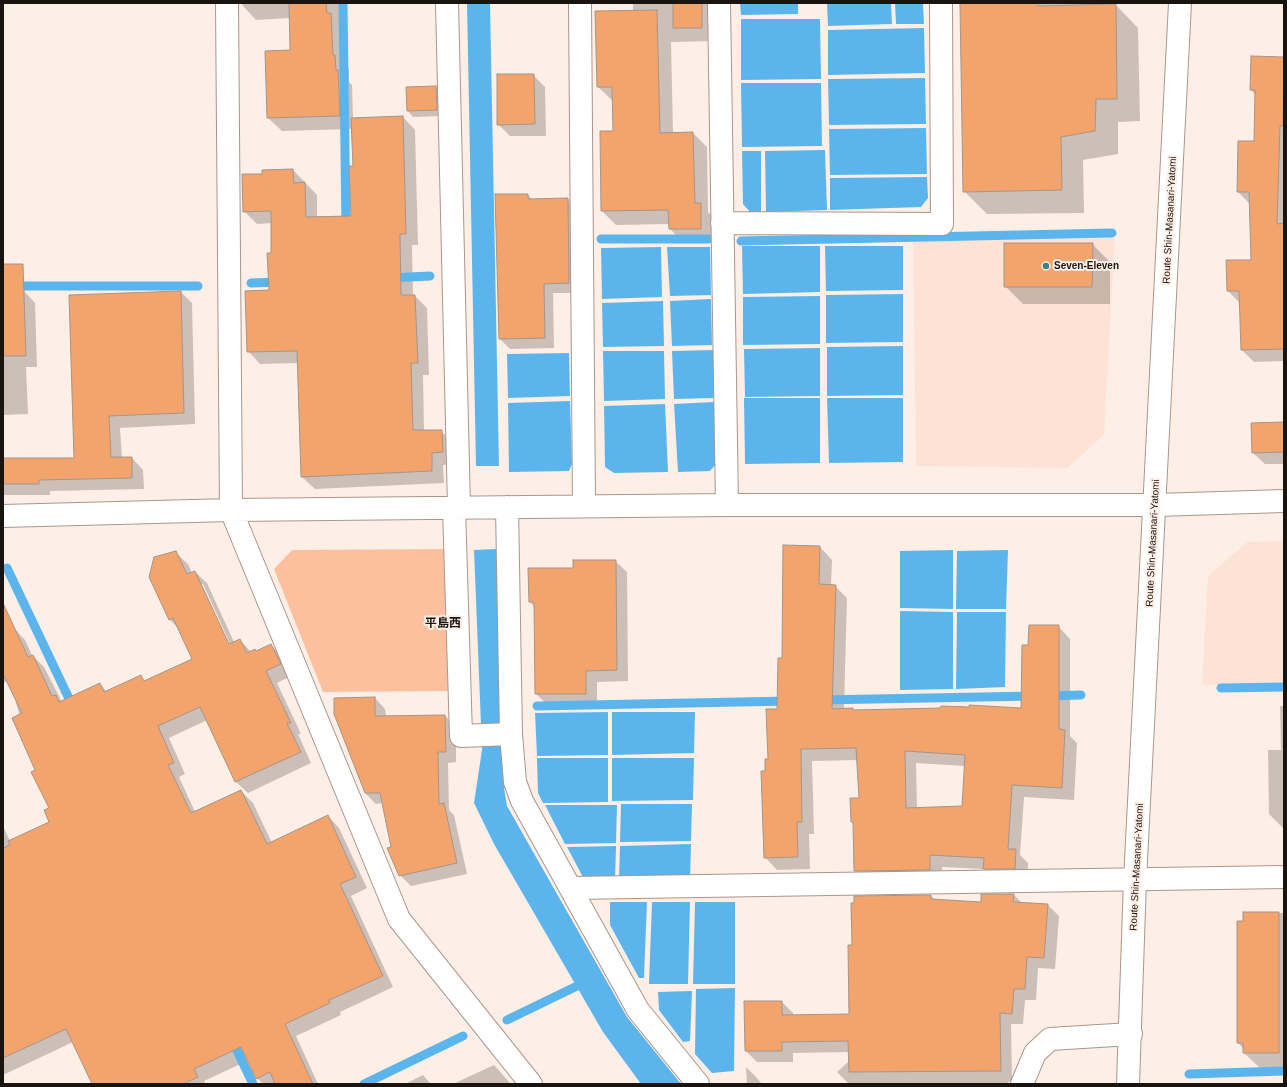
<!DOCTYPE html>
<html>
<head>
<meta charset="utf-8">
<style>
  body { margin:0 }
  #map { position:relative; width:1287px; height:1087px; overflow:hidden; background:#feefe6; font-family:Helvetica,sans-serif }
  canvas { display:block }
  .frame { position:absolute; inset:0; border:4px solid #1a1411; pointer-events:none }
</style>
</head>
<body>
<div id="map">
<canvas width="1287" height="1087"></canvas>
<div class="frame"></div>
</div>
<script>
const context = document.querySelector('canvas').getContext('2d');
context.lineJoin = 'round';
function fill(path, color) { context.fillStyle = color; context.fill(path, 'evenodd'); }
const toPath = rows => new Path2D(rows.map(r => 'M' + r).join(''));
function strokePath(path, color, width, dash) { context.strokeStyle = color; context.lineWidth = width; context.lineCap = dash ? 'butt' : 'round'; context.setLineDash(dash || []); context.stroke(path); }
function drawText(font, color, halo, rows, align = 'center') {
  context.font = font + ' Helvetica,"Noto Sans JP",sans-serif'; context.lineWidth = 4; context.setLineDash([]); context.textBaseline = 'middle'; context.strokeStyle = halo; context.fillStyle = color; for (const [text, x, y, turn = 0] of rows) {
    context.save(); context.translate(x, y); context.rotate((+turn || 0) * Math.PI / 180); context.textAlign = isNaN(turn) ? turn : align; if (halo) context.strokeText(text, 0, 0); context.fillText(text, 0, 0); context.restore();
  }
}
fill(toPath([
  [1115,238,1104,435,1067,468,916,466,913,241],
  [1284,541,1284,683,1202,685,1208,576,1247,542]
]), '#fde3d5');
fill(toPath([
  [446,549,450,691,323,692,274,569,292,550]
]), '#fcc09e');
fill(toPath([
  [467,3,490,3,499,466,476,466],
  [740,3,798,3,798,14,741,15],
  [827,3,891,3,892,24,828,26],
  [895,3,923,3,924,24,896,24],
  [741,19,820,19,821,79,741,80],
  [924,28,925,73,828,75,828,30],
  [925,78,926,124,829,125,828,79],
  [741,83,821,83,822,146,742,147],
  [926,128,927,174,830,175,829,129],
  [825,150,827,210,766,212,765,151],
  [742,151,761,151,761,212,750,212,743,204],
  [927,177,928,198,921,207,830,210,830,178],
  [742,246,820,246,820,292,743,294],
  [825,246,903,246,903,290,826,291],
  [661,247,662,297,602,299,601,248],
  [667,247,710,247,711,295,670,296],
  [903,294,903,342,826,343,826,295],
  [820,296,820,344,743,345,743,297],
  [711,299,712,345,672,346,670,301],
  [663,301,664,346,603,347,602,303],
  [903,346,903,395,827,396,827,347],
  [820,348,820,396,745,397,744,349],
  [713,350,714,398,674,399,672,351],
  [603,351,664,351,665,399,604,401],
  [569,353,570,396,508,398,507,354],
  [744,398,820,398,820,463,745,464],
  [827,398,903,398,903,462,829,463],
  [570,401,572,464,569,471,509,472,508,403],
  [714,402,716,464,710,471,678,472,674,404],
  [665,404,668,472,614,473,605,467,604,406],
  [497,549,504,788,507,806,627,1017,681,1084,641,1084,603,1032,494,844,474,803,482,750,474,550],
  [953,550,953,609,900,608,900,551],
  [1008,550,1006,609,956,609,957,551],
  [900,611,953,612,953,689,900,690],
  [957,612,1006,612,1005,687,956,689],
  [608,712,608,755,537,756,535,713],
  [612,712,695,712,694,753,612,755],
  [537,758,608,758,608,802,543,803,538,793],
  [612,758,694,758,693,800,612,801],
  [621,804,692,804,691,841,620,842],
  [545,805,617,805,616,843,565,844],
  [691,844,690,881,619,881,620,846],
  [616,846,615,881,585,881,567,847],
  [610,902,647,902,644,978,639,978,610,925],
  [652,902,690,902,688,984,649,984],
  [695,902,735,902,735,984,693,984],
  [735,988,734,1071,712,1073,695,1054,696,989],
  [692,991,690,1041,683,1042,659,1010,658,992]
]), '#5bb5ec');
fill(toPath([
  [242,3,343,3,346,67,349,69,349,82,352,85,353,119,403,117,415,130,418,245,412,245,413,296,415,296,427,308,429,375,423,375,424,431,441,431,454,444,454,464,443,465,444,483,315,489,302,477,299,363,260,364,248,351,270,291,272,223,257,224,244,211,263,175,293,170,317,195,317,218,352,216,354,167,353,129,282,131,268,118,291,51,290,18,256,20,243,6],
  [633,3,715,3,715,41,671,42,673,134,693,133,707,147,708,212,714,218,715,242,683,242,670,229,669,224,616,225,602,211,601,132,614,132,613,101,598,87,633,11],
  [961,3,1101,3,1101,5,1116,5,1138,28,1140,121,1118,122,1118,154,1083,160,1084,213,987,214,964,191],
  [1252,57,1284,58,1284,361,1254,362,1242,350,1240,303,1228,291,1252,261,1250,204,1238,192,1255,142,1256,95,1251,90],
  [533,75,545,87,546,136,510,136,498,124],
  [436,87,442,93,442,116,413,117,408,111,407,88],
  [528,195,533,200,568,199,577,209,578,293,553,293,554,348,510,349,500,339],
  [1092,244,1110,262,1110,304,1023,304,1005,286],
  [24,291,35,303,37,367,26,367,28,414,3,415,3,292],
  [181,292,192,303,195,424,120,428,122,458,132,458,143,470,144,489,50,491,50,495,3,495,3,459,75,459],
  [1284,423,1284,464,1265,464,1253,453],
  [820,547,832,560,831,586,835,586,847,598,844,709,852,709,854,711,1022,709,1029,646,1058,626,1070,639,1070,736,1077,743,1074,800,1024,797,1020,855,1028,863,1027,880,996,881,984,869,942,867,942,882,867,883,855,871,854,824,852,821,860,799,858,760,812,761,814,834,809,834,810,869,777,870,765,857,766,772,778,710,783,659],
  [916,763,965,766,962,807,917,808],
  [176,553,188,564,192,573,195,572,207,583,234,642,240,640,251,652,255,650,257,652,271,645,282,657,291,676,277,683,301,734,298,734,311,763,248,793,236,782,207,720,169,738,185,774,179,777,195,812,241,791,253,803,272,843,328,816,339,828,367,888,351,896,393,987,340,1012,341,1015,296,1036,318,1084,263,1084,257,1078,249,1060,204,1081,206,1084,93,1084,73,1042,3,1075,3,826,10,841,50,822,50,809,36,771,13,693,7,681,3,683,3,634,14,628,25,640,32,655,44,667,62,702,100,684,107,692,141,677,146,682,193,659,180,630,170,620],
  [200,584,203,584,232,648,230,649],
  [615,561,627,572,628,681,597,682,597,705,548,705,536,694,535,608,530,602],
  [375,698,385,709,386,717,445,716,456,726,456,762,448,763,449,810,454,815,467,874,411,886,400,875,383,803,376,804,365,793],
  [1280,706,1284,706,1284,847,1283,828,1269,814,1268,750,1281,750],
  [1014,895,1022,903,1048,905,1059,916,1055,969,1038,968,1036,1000,1025,1000,1023,1024,1011,1024,1012,1081,1008,1082,1008,1084,848,1083,837,1072,855,1056,851,1052,793,1053,793,1062,757,1062,746,1051,745,1002,782,1002,793,1013,793,1016,850,1015,853,946,931,896,935,900,982,903],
  [1244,913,1284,913,1284,1068,1260,1068,1244,1053,1244,1049,1238,1043],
  [494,1065,511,1084,453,1084],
  [746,1067,756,1077,762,1084,747,1084],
  [423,1075,431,1084,405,1084]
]), '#0003');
strokePath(toPath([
  [343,3,346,228],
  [601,239,708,239],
  [741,241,1112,233],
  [389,278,430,276],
  [251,283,280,282],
  [3,286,198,286],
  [7,568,73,707],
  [1221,688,1284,687],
  [1048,696,1081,695],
  [820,700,1034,696],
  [537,706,790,701],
  [507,1020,577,986],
  [231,1038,253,1084],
  [1189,1074,1284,1071],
  [364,1084,463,1036]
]), '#5bb5ec', 9);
const building = toPath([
  [289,3,326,3,327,13,331,13,333,55,335,55,336,70,338,70,340,116,267,118,265,51,290,50,289,3],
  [673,3,702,3,702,28,673,28,673,3],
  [960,3,1038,3,1038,6,1116,4,1117,99,1096,99,1095,131,1061,137,1062,190,963,192,960,3],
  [657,10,660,133,693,132,695,203,701,203,701,229,669,229,668,210,601,211,600,131,613,131,612,87,597,87,595,11,657,10],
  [1251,56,1284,57,1283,126,1280,126,1277,224,1284,223,1284,349,1241,350,1239,291,1227,291,1226,260,1251,260,1249,192,1237,192,1238,141,1254,141,1255,90,1250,90,1251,56],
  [497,74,534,74,535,124,497,125,497,74],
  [436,86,437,110,407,111,406,87,436,86],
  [403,116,406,234,400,234,401,295,415,295,418,363,411,363,413,430,442,430,443,452,432,453,432,471,301,477,297,351,247,352,245,291,269,290,267,253,271,253,271,211,243,212,242,174,262,174,262,170,293,169,294,183,305,182,306,217,351,216,349,166,353,166,351,118,403,116],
  [495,194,528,194,528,199,568,198,569,283,544,284,545,338,499,339,495,194],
  [1004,243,1093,243,1092,287,1004,287,1004,243],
  [3,264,23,264,26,356,3,356,3,264],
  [181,291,184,413,109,416,111,457,132,457,132,478,39,480,39,484,3,484,3,458,74,458,69,295,181,291],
  [1284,422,1284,452,1252,453,1251,423,1284,422],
  [783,545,820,546,819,584,836,585,832,709,853,708,853,710,940,708,941,706,969,707,969,705,1021,708,1022,645,1028,645,1029,625,1059,625,1059,729,1065,730,1062,788,1012,785,1008,849,1016,849,1015,869,983,869,984,858,930,855,930,870,854,871,853,822,851,822,850,798,859,798,856,748,801,749,802,822,797,822,798,857,764,858,761,771,765,771,765,759,768,759,766,709,777,709,778,658,782,658,783,545],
  [905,751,965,755,962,806,906,808,905,751],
  [176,551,187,574,195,571,229,644,240,639,247,653,255,649,256,651,271,644,281,664,266,671,291,723,287,723,301,752,235,782,200,707,158,726,174,763,168,765,191,813,241,790,267,844,328,815,356,877,340,884,383,976,329,1000,330,1003,285,1024,313,1084,275,1084,270,1072,256,1079,241,1047,194,1069,198,1077,183,1084,92,1084,66,1029,3,1058,3,848,10,845,8,841,49,822,44,810,49,808,31,772,35,770,12,718,22,713,3,674,3,603,28,657,33,655,52,696,56,695,59,702,100,683,104,692,141,675,144,681,192,659,173,618,169,620,149,577,154,557,176,551],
  [573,560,616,560,617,670,586,671,586,694,535,694,534,602,529,602,528,568,573,568,573,560],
  [375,697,375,716,445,715,446,752,438,752,439,804,444,803,457,863,399,876,387,848,391,847,380,793,365,793,334,714,334,698,375,697],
  [981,894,1014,894,1013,902,1048,904,1044,958,1027,957,1025,989,1014,989,1012,1014,1000,1013,1001,1071,849,1072,848,1041,782,1042,782,1051,745,1051,744,1001,782,1001,782,1015,849,1014,848,945,852,945,851,903,854,903,854,896,931,895,931,899,981,902,981,894],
  [1243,912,1279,912,1279,1053,1243,1053,1243,1043,1237,1043,1237,921,1243,921,1243,912]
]);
fill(building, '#f3a46c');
strokePath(building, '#a4948a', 1);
const minor = toPath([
  [227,3,231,510,399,919,531,1084],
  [447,3,459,508],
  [580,3,584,506],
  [719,3,727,505],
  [722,223,942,224,941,3],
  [507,507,511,734,515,782,522,801,638,1010,698,1084],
  [454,508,461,736,511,734],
  [3,516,231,510,727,505,1156,505,1284,501],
  [571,888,1284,877],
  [1022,1084,1035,1053,1050,1039,1131,1034]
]);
const major = toPath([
  [1128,1084,1135,880,1180,3]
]);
strokePath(minor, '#a8968d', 24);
strokePath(major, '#a8968d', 24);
strokePath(minor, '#fff', 22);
strokePath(major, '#fff', 22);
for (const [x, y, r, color] of [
  [1046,266,4,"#3d837a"]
]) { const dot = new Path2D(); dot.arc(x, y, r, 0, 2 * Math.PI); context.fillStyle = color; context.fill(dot); strokePath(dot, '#feefe6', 1.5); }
drawText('10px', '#1a1411', '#feefe6', [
  ["Route Shin-Masanari-Yatomi",1170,220,-87],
  ["Route Shin-Masanari-Yatomi",1153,543,-87],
  ["Route Shin-Masanari-Yatomi",1137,867,-87]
]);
drawText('bold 10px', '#1a1411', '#feefe6', [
  ["Seven-Eleven",1054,266]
], 'left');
drawText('bold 12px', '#1a1411', '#feefe6', [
  ["平島西",443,624]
]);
</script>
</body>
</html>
